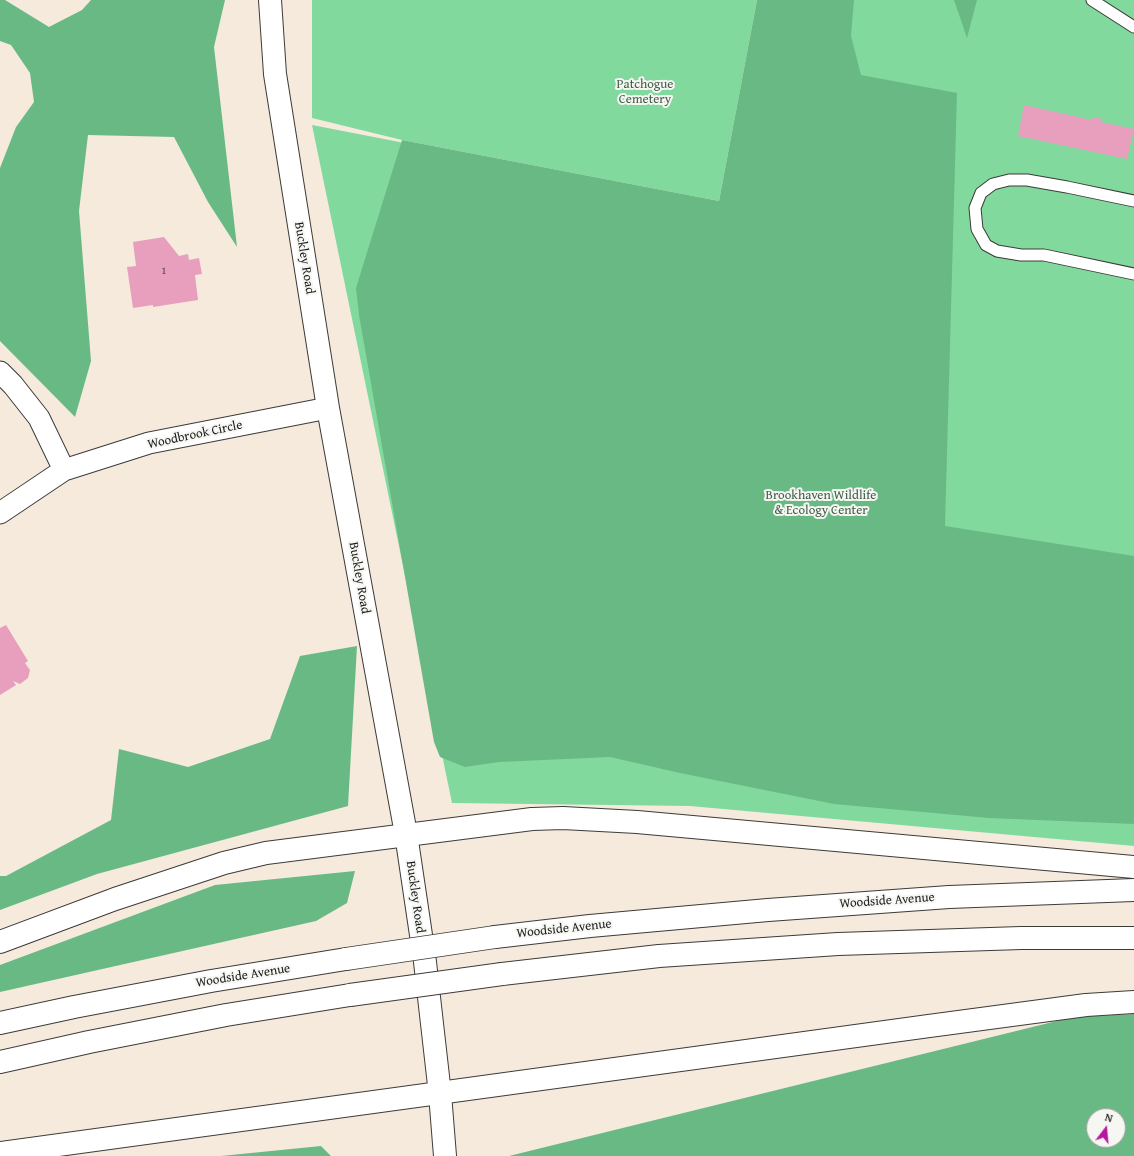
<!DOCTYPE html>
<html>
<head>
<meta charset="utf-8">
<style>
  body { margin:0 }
  #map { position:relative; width:1134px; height:1156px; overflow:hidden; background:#f5eadb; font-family:"Gentium Book Plus",serif }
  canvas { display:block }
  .north { position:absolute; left:1086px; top:1108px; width:40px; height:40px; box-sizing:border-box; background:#f6f6f2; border:1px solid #9f9f9c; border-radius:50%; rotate:16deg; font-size:11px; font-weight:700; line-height:16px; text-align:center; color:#1c1c1c }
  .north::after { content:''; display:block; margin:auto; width:14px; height:18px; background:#b5179e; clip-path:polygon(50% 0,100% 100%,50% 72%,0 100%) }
</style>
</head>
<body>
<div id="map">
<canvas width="1134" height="1156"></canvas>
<div class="north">N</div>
</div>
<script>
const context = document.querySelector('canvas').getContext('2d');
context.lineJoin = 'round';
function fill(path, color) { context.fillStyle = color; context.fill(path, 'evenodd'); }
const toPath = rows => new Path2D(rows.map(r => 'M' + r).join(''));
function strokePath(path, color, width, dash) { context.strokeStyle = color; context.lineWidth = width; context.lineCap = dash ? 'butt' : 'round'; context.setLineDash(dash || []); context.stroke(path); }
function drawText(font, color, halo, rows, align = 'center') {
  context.font = font + ' "Gentium Book Plus",serif'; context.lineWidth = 4; context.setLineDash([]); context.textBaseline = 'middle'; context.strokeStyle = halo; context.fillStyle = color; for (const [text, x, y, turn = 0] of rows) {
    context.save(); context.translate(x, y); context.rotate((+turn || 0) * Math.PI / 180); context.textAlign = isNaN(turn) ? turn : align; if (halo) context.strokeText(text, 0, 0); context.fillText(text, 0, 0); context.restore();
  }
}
fill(toPath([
  [312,0,757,0,719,201,402,140,312,118],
  [763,0,1134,0,1134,846,690,806,452,803,312,125,724,205]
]), '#82d99e');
fill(toPath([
  [0,0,5,0,49,27,82,10,91,0,225,0,214,47,237,247,208,202,174,137,88,135,79,211,91,361,75,417,0,341,0,168,16,127,34,102,30,73,11,45,0,41],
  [757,0,854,0,851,36,861,75,957,93,945,526,1134,556,1134,824,989,818,834,804,680,773,610,757,499,762,465,767,440,757,434,742,359,315,356,288,402,140,719,201],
  [954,0,977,0,967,38],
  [357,646,348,806,97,874,0,910,0,876,6,876,111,820,119,749,188,767,270,739,300,656],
  [355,871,347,903,316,921,0,992,0,965,215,885],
  [1134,1014,1134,1156,509,1156,1073,1017],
  [1094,1116,1118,1116,1118,1140,1094,1140],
  [321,1146,331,1156,221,1156]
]), '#69b985');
fill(toPath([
  [1024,105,1092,120,1093,117,1102,119,1101,122,1134,129,1127,159,1018,136],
  [164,237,179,256,188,254,189,260,199,258,202,274,195,275,198,300,153,307,153,305,133,308,127,267,136,266,133,242],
  [6,625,28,661,25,663,30,670,28,678,20,684,13,681,16,685,0,695,0,628]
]), '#e89fbe');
const lane = toPath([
  [1092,0,1134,27],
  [1134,201,1067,187,1027,180,1009,180,993,184,981,193,975,208,977,229,986,245,997,251,1021,255,1044,255,1134,274]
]);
const street = toPath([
  [0,372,13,385,39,418,64,470,0,513],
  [64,470,149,443,328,408]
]);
const secondary = toPath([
  [270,0,275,74,328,408,406,834,425,962,440,1094,445,1156]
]);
const primary = toPath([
  [495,937,590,926,768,910,949,897,1134,890],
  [0,942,115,899,224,863,266,853,532,819,563,818,637,822,1134,867],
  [502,974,659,956,838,944,1021,938,1134,938],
  [0,1023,74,1007,211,981,346,959],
  [0,1062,89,1042,226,1015,350,995],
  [0,1153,929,1026,1086,1005,1134,1002]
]);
strokePath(lane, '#3d3b39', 13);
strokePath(street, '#3d3b39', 23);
strokePath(secondary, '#3d3b39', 24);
strokePath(primary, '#3d3b39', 24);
strokePath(lane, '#fff', 11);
strokePath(street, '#fff', 21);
strokePath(secondary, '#fff', 22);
strokePath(primary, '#fff', 22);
const primaryBridge = toPath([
  [346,959,495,937],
  [350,995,502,974]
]);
strokePath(primaryBridge, '#3d3b39', 24, []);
strokePath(primaryBridge, '#fff', 22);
drawText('11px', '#4f3d44', null, [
  ["1",164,271]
]);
drawText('13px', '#405e4a', '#f6f6f2', [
  ["Patchogue",645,85],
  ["Cemetery",645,100],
  ["Brookhaven Wildlife",821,496],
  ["& Ecology Center",821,511]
]);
drawText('13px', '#1c1c1c', '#f6f6f2', [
  ["Buckley Road",304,258,81],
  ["Woodbrook Circle",195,435,-12],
  ["Buckley Road",359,578,80],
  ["Buckley Road",415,897,82],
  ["Woodside Avenue",887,901,-4],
  ["Woodside Avenue",564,929,-6],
  ["Woodside Avenue",243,976,-9]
]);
</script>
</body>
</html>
